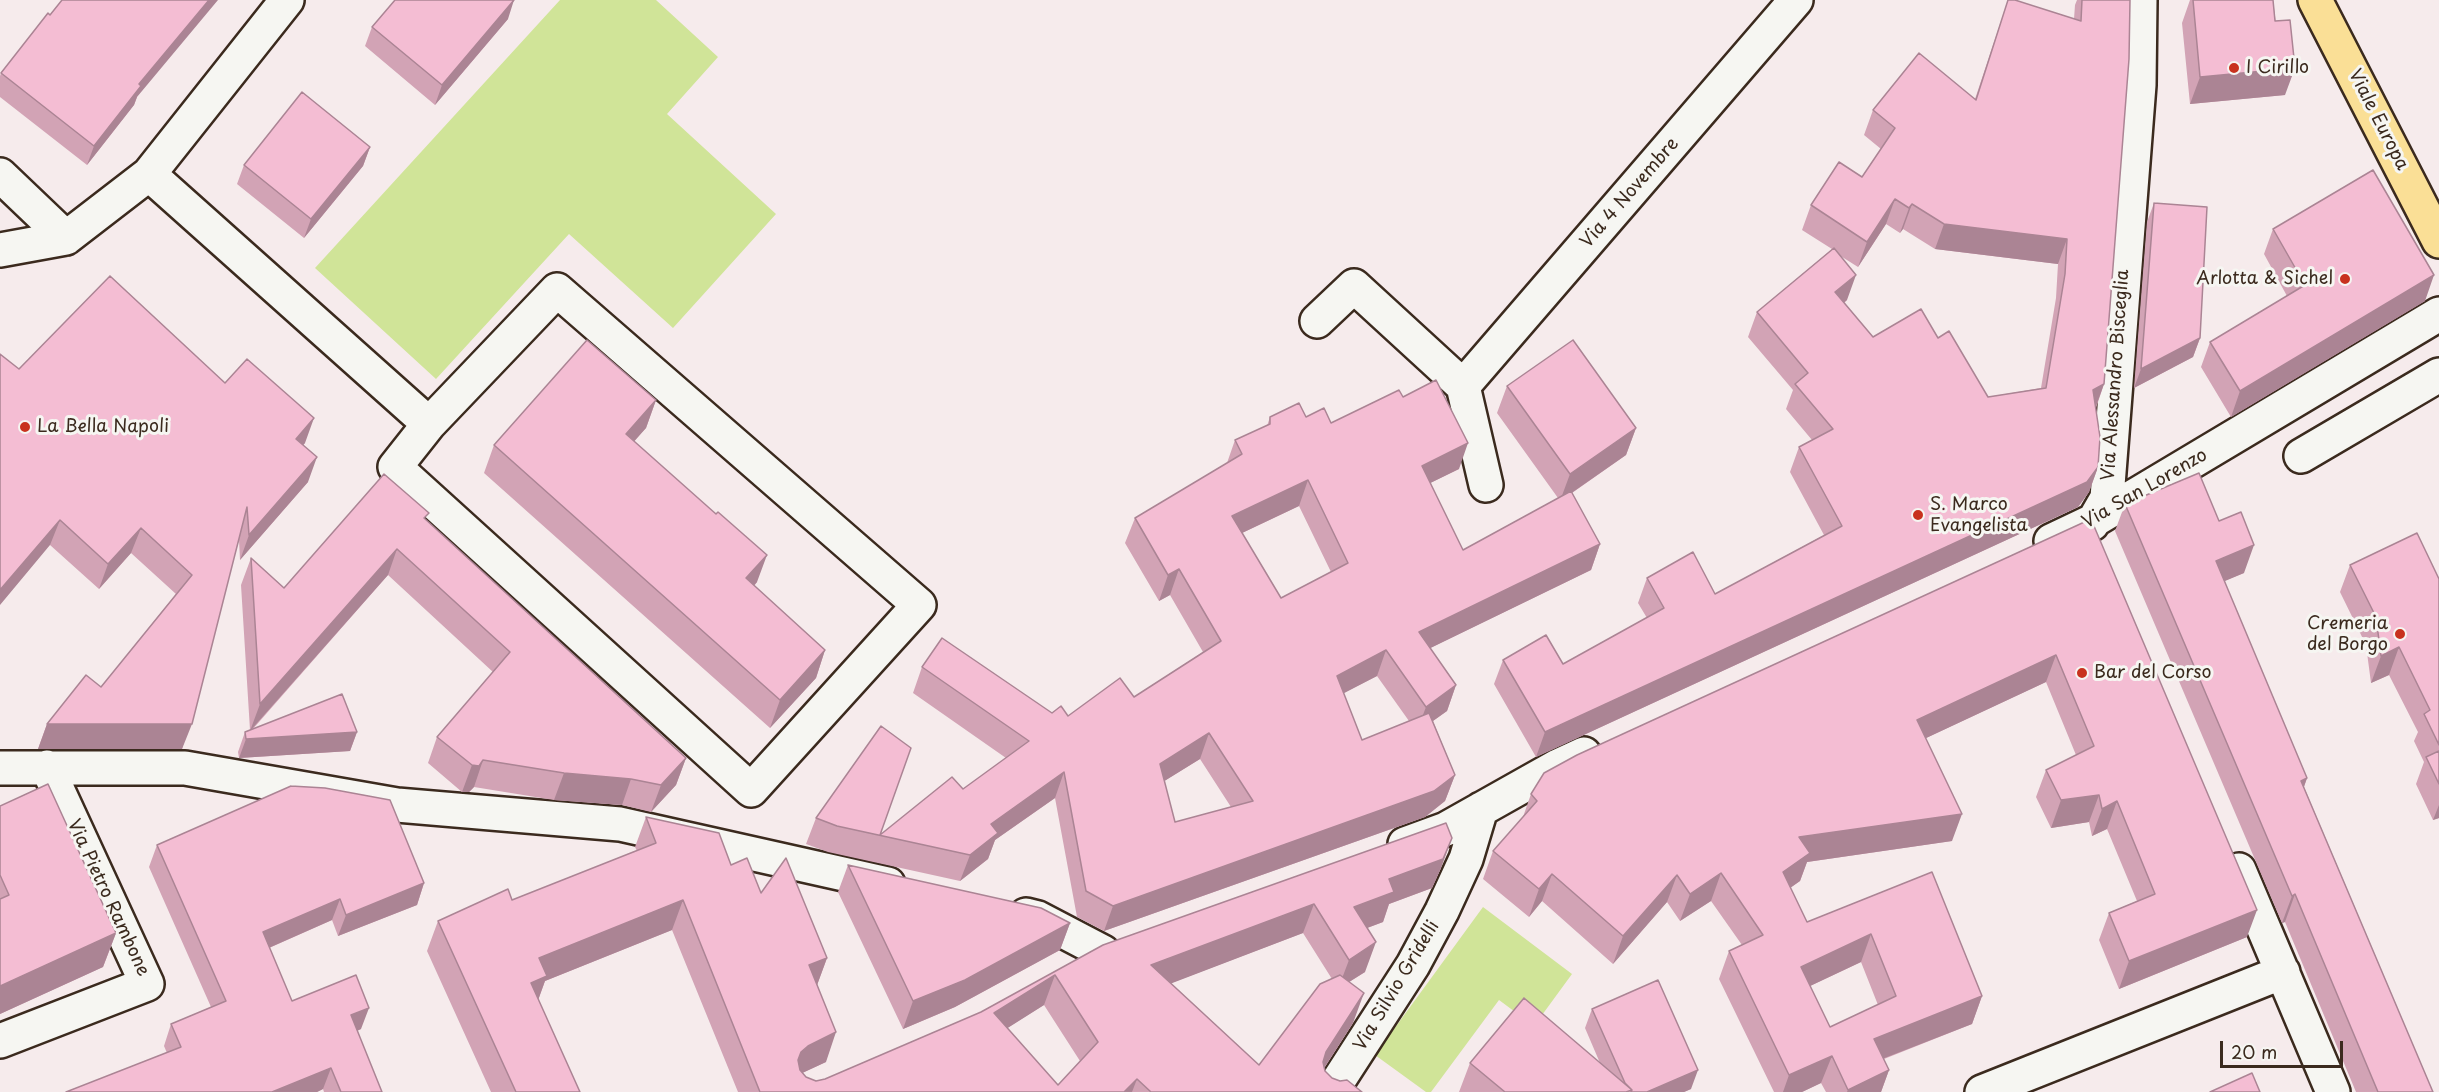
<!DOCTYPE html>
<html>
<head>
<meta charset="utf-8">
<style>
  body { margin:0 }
  #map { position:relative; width:2439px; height:1092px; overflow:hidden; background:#f6ebec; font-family:"Playpen Sans",sans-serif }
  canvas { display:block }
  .scale { position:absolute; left:2220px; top:1041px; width:123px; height:27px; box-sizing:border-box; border:3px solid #3b2a1e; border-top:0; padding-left:8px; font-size:18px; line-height:21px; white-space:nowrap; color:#3b2a1e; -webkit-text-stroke:4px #f6f6f2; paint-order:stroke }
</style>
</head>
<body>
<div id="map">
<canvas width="2439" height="1092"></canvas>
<div class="scale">20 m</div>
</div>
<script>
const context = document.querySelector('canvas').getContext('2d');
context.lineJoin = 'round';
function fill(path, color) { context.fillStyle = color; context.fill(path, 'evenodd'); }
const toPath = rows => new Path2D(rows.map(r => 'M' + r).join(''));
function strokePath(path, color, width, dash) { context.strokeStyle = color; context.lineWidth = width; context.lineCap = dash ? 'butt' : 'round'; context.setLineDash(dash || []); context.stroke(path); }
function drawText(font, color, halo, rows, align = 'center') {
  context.font = font + ' "Playpen Sans",sans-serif'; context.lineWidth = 6; context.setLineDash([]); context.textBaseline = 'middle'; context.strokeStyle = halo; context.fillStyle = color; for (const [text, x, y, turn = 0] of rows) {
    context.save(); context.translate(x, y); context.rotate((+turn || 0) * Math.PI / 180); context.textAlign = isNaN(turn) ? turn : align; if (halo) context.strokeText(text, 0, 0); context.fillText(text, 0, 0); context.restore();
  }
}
fill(toPath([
  [560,0,656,0,718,57,667,114,776,214,673,328,569,234,436,379,315,268],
  [1483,907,1572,974,1534,1026,1499,1000,1431,1092,1426,1092,1375,1055]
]), '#d0e498');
const minor = toPath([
  [149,174,429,424,395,467,751,790,919,605,557,290,429,424],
  [0,175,66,238],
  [0,250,66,238,149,174,287,0],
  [1317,321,1354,286,1463,386,1486,485],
  [1463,386,1796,0],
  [2301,456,2439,375],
  [2092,524,2107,498,2139,85,2140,0],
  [2051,541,2091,522,2439,314],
  [0,768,185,768,397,805,620,824,888,884],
  [1405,844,1446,829,1558,766,1584,754],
  [2239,870,2333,1092],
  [1026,915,1038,918,1103,952],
  [0,1041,147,984,47,767],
  [1331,1092,1413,965,1442,911,1466,859,1481,809],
  [1982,1092,2283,972]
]);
const major = toPath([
  [2315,0,2439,241]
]);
strokePath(minor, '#3b2a1e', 38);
strokePath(major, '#3b2a1e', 38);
strokePath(minor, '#f6f6f2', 33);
strokePath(major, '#fadf96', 33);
fill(toPath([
  [2008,0,2074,19,2075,5,2077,0,2130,0,2104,384,2096,408,2098,467,2089,492,2078,507,1536,757,1494,684,1503,660,1563,664,1647,618,1638,603,1647,578,1715,594,1824,535,1790,472,1799,447,1812,440,1786,409,1793,390,1748,337,1757,312,1832,249,1802,230,1811,205,1862,177,1881,149,1864,135,1873,110,1975,99],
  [1886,224,1900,233,1903,229,1935,249,2058,264,2056,298,2041,388,1988,397,1938,338,1873,337,1844,303,1847,300,1839,255,1858,267],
  [2190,0,2273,0,2285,95,2190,104,2182,23],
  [50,15,137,97,134,105,87,165,0,97,0,76,1,73],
  [508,19,435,105,365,46,372,27],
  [370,147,363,166,304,238,237,184,244,165],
  [2154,203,2200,338,2193,357,2134,388,2147,222],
  [2273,229,2425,301,2231,417,2201,367,2210,342,2287,296,2264,254],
  [19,369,225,383,305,443,303,445,308,482,240,560,239,540,182,749,38,749,47,724,101,687,176,594,131,553,99,589,50,545],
  [1507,386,1636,428,1626,455,1572,493,1600,544,1591,570,1430,648,1456,685,1447,711,1433,721,1455,775,1445,801,1425,817,1104,931,1077,917,1055,798,995,840,988,859,960,881,828,852,806,844,816,818,880,835,963,789,1006,758,913,693,922,667,1052,713,1068,716,1134,697,1203,652,1170,595,1159,601,1125,543,1135,518,1227,463,1235,440,1267,426,1270,417,1306,417,1331,423,1403,397,1459,469,1430,483,1463,550,1558,498,1497,413],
  [1299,506,1331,572,1281,598,1242,533],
  [1377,676,1409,721,1362,740,1343,693],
  [1200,759,1231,807,1175,822,1164,781],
  [656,400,646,428,634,441,757,582,754,586,825,650,816,678,770,728,484,473,494,445],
  [2125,504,2219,521,2244,573,2224,581,2307,778,2304,787,2433,1092,2356,1092,2285,922,2282,923,2115,531],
  [2091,519,2247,937,2119,989,2099,940,2109,913,2137,901,2107,829,2092,836,2089,822,2051,828,2036,797,2046,770,2076,755,2046,682,1926,738,1952,841,1807,862,1800,881,1790,888,1807,922,1932,872,1982,996,1972,1024,1884,1059,1889,1070,1881,1092,1826,1092,1821,1083,1802,1092,1774,1092,1719,979,1729,951,1742,945,1711,901,1680,921,1667,902,1613,964,1542,901,1529,917,1483,879,1493,851,1523,817,1531,794],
  [1861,962,1878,1005,1830,1027,1810,986],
  [426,520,686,758,676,785,651,812,622,805,554,800,474,787,469,792,462,792,428,763,437,737,493,672,388,575,252,730,357,732,350,751,239,758,238,752,245,732,250,730,241,585,251,558,284,588],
  [2350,565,2439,579,2439,818,2433,820,2416,784,2424,762,2414,741,2418,732,2389,675,2371,683,2366,645,2340,592],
  [0,806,116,933,103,967,0,1014],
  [646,817,731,865,827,958,817,985,826,1062,802,1073,806,1077,816,1081,825,1079,981,1012,1103,945,1441,868,1432,888,1389,904,1383,922,1367,928,1365,972,1349,982,1353,1023,1325,1067,1325,1071,1332,1078,1362,1092,738,1092,672,930,545,981,538,1000,580,1092,491,1092,427,951,438,921,512,900,637,851,635,847],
  [1303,933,1332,979,1259,1065,1171,983],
  [1044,1005,1080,1061,1058,1085,1007,1028],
  [157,845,424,883,417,905,338,936,332,920,269,948,292,1001,361,1029,357,1031,382,1092,324,1092,323,1089,317,1092,66,1092,167,1053,164,1046,171,1024,211,1007,149,867],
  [848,865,1070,923,1060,950,955,1007,903,1029,838,892],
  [1592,1009,1691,1089,1684,1092,1459,1092,1470,1063,1600,1063,1585,1028]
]), '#d2a3b5');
fill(toPath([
  [209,0,218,0,137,97,134,105,87,165,94,146,139,84],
  [514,0,508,19,435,105,442,85],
  [2295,68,2285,95,2190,104,2200,77],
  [370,147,363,166,304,238,311,219],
  [1895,199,1886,224,1858,267,1867,242],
  [1912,204,1903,229,1900,233,1909,208],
  [1944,224,2067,239,2058,264,1935,249],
  [1856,275,1847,300,1826,317,1835,292],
  [2434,275,2425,301,2231,417,2240,391],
  [2200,338,2193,357,2134,388,2141,369],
  [2104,384,2095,409,2093,390],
  [656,400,646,428,616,462,626,434],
  [314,418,305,443,287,464,296,439],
  [1636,428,1626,455,1560,501,1570,474],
  [1468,443,1459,469,1412,492,1422,466],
  [317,457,308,482,240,560,249,535],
  [2098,467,2089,492,2078,507,1536,757,1545,732],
  [1308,480,1299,506,1223,542,1232,516],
  [60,520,50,545,0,605,0,590],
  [141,528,131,553,99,589,108,564],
  [1600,544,1591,570,1410,658,1419,632],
  [2254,545,2244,573,2206,589,2216,561],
  [397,549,388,575,250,731,260,704],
  [767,555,757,582,736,606,746,578],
  [1179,569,1170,595,1159,601,1168,575],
  [2399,647,2389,675,2371,683,2381,656],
  [825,650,816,678,770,728,780,700],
  [1386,650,1377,676,1327,702,1337,676],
  [2056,655,2046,682,1907,747,1917,720],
  [1456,685,1447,711,1416,733,1426,707],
  [47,724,192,724,182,749,38,749],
  [357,732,350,751,239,758,246,739],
  [1209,733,1200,759,1150,790,1160,764],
  [686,758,676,785,651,812,661,785],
  [483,760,474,787,469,792,462,792,472,765],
  [1064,772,1055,798,995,840,988,859,960,881,970,855,991,824],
  [564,773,631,779,622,805,554,800],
  [1455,775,1445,801,1425,817,1104,931,1113,906],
  [2307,778,2297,806,2301,781],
  [2099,795,2089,822,2051,828,2061,800],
  [2117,801,2107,829,2092,836,2102,809],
  [2439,805,2439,818,2433,820],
  [1962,814,1952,841,1807,862,1800,881,1773,900,1783,872,1799,837],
  [1452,838,1441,868,1432,888,1389,904,1383,922,1343,937,1354,907,1389,879],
  [1721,873,1711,901,1680,921,1690,894],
  [1552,874,1542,901,1529,917,1539,889],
  [1677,875,1667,902,1613,964,1623,936],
  [424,883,417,905,338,936,346,915],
  [2295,894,2285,922,2282,923,2292,896],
  [340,899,332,920,255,954,263,932],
  [683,900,672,930,545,981,536,1006,529,987,539,958],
  [1314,904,1303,933,1141,995,1151,965],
  [2257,910,2247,937,2119,989,2129,961],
  [1070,923,1060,950,955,1007,903,1029,913,1001],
  [116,933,103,967,0,1014,0,986],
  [1871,934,1861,962,1791,995,1801,967],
  [1376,942,1365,972,1338,989,1349,960],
  [827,958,816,988,809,965],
  [1055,975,1044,1005,984,1043,994,1013],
  [1364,993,1353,1023,1315,1082,1326,1052],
  [1982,996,1972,1024,1864,1066,1874,1039],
  [369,1008,361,1029,343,1037,351,1015],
  [836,1032,826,1062,798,1075,790,1082,801,1052,808,1046],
  [1832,1056,1821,1083,1802,1092,1783,1092,1789,1075],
  [331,1068,323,1089,317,1092,272,1092],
  [1698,1070,1691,1089,1684,1092,1647,1092],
  [1889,1070,1881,1092,1847,1092,1848,1090],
  [1137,1079,1132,1092,1124,1092]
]), '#ab8494');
const building = toPath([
  [62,0,209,0,139,84,141,86,94,146,1,73,48,13,50,15,62,0],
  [395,0,514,0,442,85,372,27,395,0],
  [2008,0,2015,0,2081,21,2082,0,2130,0,2129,59,2104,384,2093,390,2100,437,2098,467,2087,482,1545,732,1503,660,1546,635,1563,664,1664,608,1647,578,1693,552,1715,594,1842,526,1799,447,1833,429,1795,384,1808,373,1757,312,1834,248,1856,275,1835,292,1873,337,1921,309,1938,338,1949,331,1988,397,2046,388,2065,274,2067,239,1944,224,1912,204,1909,208,1895,199,1867,242,1811,205,1839,162,1862,177,1895,128,1873,110,1919,53,1976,100,2008,0],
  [2193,0,2273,0,2275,21,2290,20,2295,68,2200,77,2193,0],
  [302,92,370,147,311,219,244,165,302,92],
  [2373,170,2434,275,2240,391,2210,342,2305,285,2273,229,2373,170],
  [2154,203,2207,207,2200,338,2141,369,2154,203],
  [110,276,225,383,247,359,314,418,296,439,317,457,249,535,247,507,192,724,47,724,86,675,101,687,192,575,141,528,108,564,60,520,0,590,0,354,19,369,110,276],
  [587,340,656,400,626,434,716,514,718,512,767,555,746,578,825,650,780,700,494,445,587,340],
  [1573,340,1636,428,1570,474,1507,386,1573,340],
  [1436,380,1468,443,1422,466,1463,550,1571,491,1600,544,1419,632,1456,685,1426,707,1386,650,1337,676,1362,740,1429,713,1455,775,1434,791,1113,906,1086,891,1064,772,991,824,998,833,970,855,837,826,816,818,881,726,911,748,880,835,952,777,963,789,1029,741,922,667,942,638,1052,713,1061,706,1068,716,1120,678,1134,697,1221,641,1179,569,1168,575,1135,518,1242,454,1235,440,1270,424,1270,417,1299,403,1306,417,1324,408,1331,423,1399,390,1403,397,1436,380],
  [1308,480,1348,563,1281,598,1232,516,1308,480],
  [1209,733,1253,801,1175,822,1160,764,1209,733],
  [2199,473,2219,521,2241,512,2254,545,2216,561,2307,778,2301,781,2433,1092,2378,1092,2295,894,2292,896,2125,504,2199,473],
  [384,474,429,513,424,518,686,758,661,785,631,779,564,773,483,760,479,766,472,765,437,737,510,652,397,549,260,704,251,558,284,588,384,474],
  [2091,519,2257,910,2129,961,2109,913,2155,894,2117,801,2102,809,2099,795,2061,800,2046,770,2094,746,2056,655,1917,720,1962,814,1799,837,1810,853,1783,872,1807,922,1932,872,1982,996,1874,1039,1889,1070,1848,1090,1832,1056,1789,1075,1729,951,1763,935,1721,873,1690,894,1677,875,1623,936,1552,874,1539,889,1493,851,1537,801,1531,794,1544,773,1577,755,2091,519],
  [1871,934,1896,996,1830,1027,1801,967,1871,934],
  [2417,533,2439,579,2439,745,2424,714,2430,710,2399,647,2381,656,2376,617,2350,565,2417,533],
  [342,694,357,732,246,739,245,732,342,694],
  [2439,751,2439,784,2426,757,2439,751],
  [48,784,116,933,0,986,0,899,9,895,0,875,0,806,48,784],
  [291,786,325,788,390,800,424,883,346,915,340,899,263,932,292,1001,356,975,369,1008,351,1015,382,1092,341,1092,331,1068,272,1092,66,1092,181,1047,171,1024,226,1001,157,845,291,786],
  [646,817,719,833,731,865,747,858,761,893,786,858,827,958,809,965,836,1032,808,1046,801,1052,798,1060,800,1070,806,1077,816,1081,825,1079,981,1012,1103,945,1446,823,1452,838,1443,859,1389,879,1394,892,1354,907,1376,942,1349,960,1314,904,1151,965,1259,1065,1320,984,1340,975,1364,993,1326,1052,1323,1062,1325,1071,1332,1078,1340,1081,1347,1080,1362,1092,1151,1092,1137,1079,1124,1092,760,1092,683,900,539,958,547,976,531,983,580,1092,516,1092,438,921,508,889,512,900,656,843,646,817],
  [1055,975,1098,1042,1058,1085,994,1013,1055,975],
  [848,865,1041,908,1070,923,965,980,913,1001,848,865],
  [1658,980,1698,1070,1647,1092,1631,1092,1632,1090,1625,1083,1592,1009,1658,980],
  [1524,998,1632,1090,1626,1092,1505,1092,1470,1063,1524,998],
  [2252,1073,2260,1092,2210,1092,2252,1073]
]);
fill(building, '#f4bdd3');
strokePath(building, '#ab8494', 1.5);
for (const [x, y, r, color] of [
  [2234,68,6,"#c8321e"],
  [2345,279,6,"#c8321e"],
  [25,427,6,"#c8321e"],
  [1918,515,6,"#c8321e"],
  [2400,634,6,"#c8321e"],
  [2082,673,6,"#c8321e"]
]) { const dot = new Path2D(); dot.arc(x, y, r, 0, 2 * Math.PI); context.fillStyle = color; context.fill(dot); strokePath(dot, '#f6f6f2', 2); }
drawText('18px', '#3b2a1e', '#f6f6f2', [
  ["I Cirillo",2246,68],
  ["Arlotta & Sichel",2333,279,"right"],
  ["La Bella Napoli",37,427],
  ["S. Marco",1930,505],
  ["Evangelista",1930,526],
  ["Cremeria",2388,624,"right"],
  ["del Borgo",2388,645,"right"],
  ["Bar del Corso",2094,673]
], 'left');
drawText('18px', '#3b2a1e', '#f6f6f2', [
  ["Viale Europa",2378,120,63],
  ["Via 4 Novembre",1630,193,-49],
  ["Via Alessandro Bisceglia",2116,375,-86],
  ["Via San Lorenzo",2145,489,-30],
  ["Via Pietro Rambone",108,898,65],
  ["Via Silvio Gridelli",1397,986,-59]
]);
</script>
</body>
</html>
